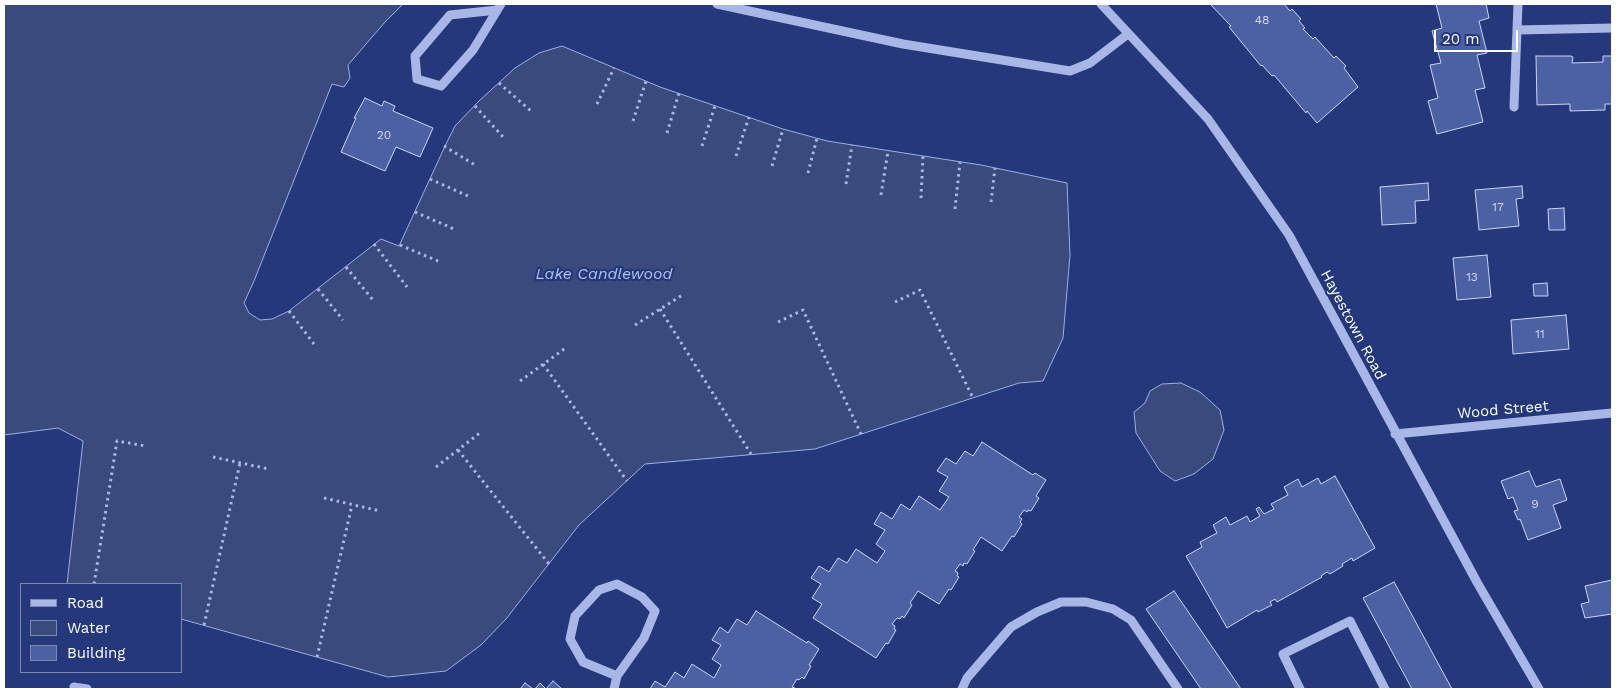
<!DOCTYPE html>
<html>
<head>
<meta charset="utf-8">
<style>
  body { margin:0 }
  #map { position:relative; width:1616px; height:693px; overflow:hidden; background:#24387b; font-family:"Work Sans",sans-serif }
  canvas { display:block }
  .frame { position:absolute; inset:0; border:5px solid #fff; pointer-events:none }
  .legend { position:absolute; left:20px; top:583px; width:162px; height:90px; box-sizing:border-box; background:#24387b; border:1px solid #7c88b0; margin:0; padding:6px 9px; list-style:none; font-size:15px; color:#fff }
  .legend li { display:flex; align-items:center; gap:10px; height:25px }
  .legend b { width:25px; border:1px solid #7c88b0 }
  .scale { position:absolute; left:1434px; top:30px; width:84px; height:22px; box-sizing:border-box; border:2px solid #fff; border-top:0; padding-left:6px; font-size:15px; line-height:18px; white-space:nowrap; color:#fff; -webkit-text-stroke:4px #24387b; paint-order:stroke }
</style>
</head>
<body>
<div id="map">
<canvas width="1616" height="693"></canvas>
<div class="frame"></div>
<ul class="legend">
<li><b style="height:6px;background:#a8b7e5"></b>Road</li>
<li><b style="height:14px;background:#3b4a7c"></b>Water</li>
<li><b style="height:14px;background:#4c61a4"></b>Building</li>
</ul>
<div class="scale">20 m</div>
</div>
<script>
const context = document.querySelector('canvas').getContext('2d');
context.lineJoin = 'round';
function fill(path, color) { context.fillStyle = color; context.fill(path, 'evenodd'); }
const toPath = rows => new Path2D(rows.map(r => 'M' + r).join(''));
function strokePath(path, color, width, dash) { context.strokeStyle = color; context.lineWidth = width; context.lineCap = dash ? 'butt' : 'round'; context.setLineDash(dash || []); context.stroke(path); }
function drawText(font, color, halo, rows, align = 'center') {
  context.font = font + ' "Work Sans",sans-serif'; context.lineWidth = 4.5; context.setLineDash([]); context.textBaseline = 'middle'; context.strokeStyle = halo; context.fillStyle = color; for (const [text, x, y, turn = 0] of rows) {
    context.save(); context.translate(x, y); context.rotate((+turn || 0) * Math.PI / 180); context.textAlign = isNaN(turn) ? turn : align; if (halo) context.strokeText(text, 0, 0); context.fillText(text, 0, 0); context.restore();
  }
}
const water = toPath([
  [4,4,403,4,385,22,348,65,350,78,344,87,332,84,254,281,244,303,249,313,260,320,272,319,289,311,381,239,399,246,446,144,455,126,479,101,515,68,539,53,562,46,660,87,783,129,827,141,981,165,1067,183,1070,255,1063,338,1043,381,1019,383,815,449,645,464,579,525,506,619,481,645,446,671,388,677,181,619,181,584,67,584,83,441,58,428,4,435,4,4],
  [1181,383,1200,392,1220,410,1224,430,1213,459,1194,474,1175,481,1160,471,1136,433,1134,412,1145,403,1150,391,1162,384,1181,383]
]);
fill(water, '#3b4a7c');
strokePath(water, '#9cafe5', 1);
const building = toPath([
  [1210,4,1284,4,1290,11,1292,9,1301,19,1299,21,1305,28,1303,29,1313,39,1315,37,1334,58,1336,56,1346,66,1344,68,1358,87,1317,123,1307,111,1306,113,1274,75,1272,76,1262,65,1261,66,1229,27,1231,26,1210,4],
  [1436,4,1486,4,1489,18,1479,21,1487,53,1477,55,1485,88,1475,90,1483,122,1437,134,1428,101,1438,98,1430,65,1441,63,1432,31,1442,28,1436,4],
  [1536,56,1571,56,1573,57,1572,63,1603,62,1603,56,1612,56,1612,104,1605,104,1605,110,1570,111,1570,104,1537,105,1536,56],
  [365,98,382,106,384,101,395,106,393,111,433,128,420,157,396,147,385,171,341,152,356,118,354,118,365,98],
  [1428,183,1429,200,1415,201,1416,223,1382,225,1380,187,1428,183],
  [1522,186,1523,198,1516,199,1519,226,1479,230,1475,190,1522,186],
  [1564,208,1565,230,1549,230,1548,209,1564,208],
  [1487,255,1491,297,1457,300,1453,258,1487,255],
  [1547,283,1548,296,1534,296,1533,284,1547,283],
  [1566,315,1569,349,1513,354,1511,320,1566,315],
  [982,442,1033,475,1035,473,1046,480,1036,496,1039,498,1031,511,1028,510,1027,512,1024,510,1019,517,1022,519,1020,522,1022,524,1014,537,1012,536,1002,551,981,537,973,550,975,551,967,564,964,563,963,566,960,564,955,571,958,573,957,576,959,577,951,590,949,589,939,604,918,591,910,603,912,605,904,618,902,616,900,619,897,618,892,624,895,626,894,629,896,630,888,644,886,643,876,658,813,618,822,604,812,598,821,584,811,578,819,566,829,572,838,558,847,563,856,549,877,563,885,551,876,544,885,530,874,524,881,512,892,519,901,504,910,510,919,496,940,510,949,497,939,491,948,477,937,471,946,458,956,464,965,451,973,456,982,442],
  [1529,471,1536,487,1560,479,1567,500,1553,505,1561,528,1528,540,1520,519,1518,520,1514,511,1518,510,1513,497,1508,499,1501,481,1529,471],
  [1335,476,1375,548,1353,561,1352,558,1342,564,1343,566,1330,574,1327,572,1321,576,1322,577,1277,602,1275,599,1270,602,1272,605,1258,612,1257,610,1227,628,1186,556,1202,547,1200,542,1217,533,1213,525,1226,517,1230,525,1247,516,1250,522,1260,516,1256,509,1259,507,1264,514,1274,509,1271,504,1288,495,1284,487,1298,479,1302,487,1318,478,1321,484,1335,476],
  [1612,580,1612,614,1585,618,1581,604,1589,602,1585,586,1612,580],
  [1394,582,1452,689,1412,689,1363,598,1394,582],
  [1174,591,1241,689,1201,689,1146,609,1174,591],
  [756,611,807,643,808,641,819,649,809,665,811,666,804,679,802,677,799,680,797,679,792,687,795,688,794,689,650,689,655,681,665,687,675,672,684,678,692,664,714,678,721,665,712,659,721,645,712,640,720,627,728,633,737,619,747,625,756,611],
  [553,681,562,689,535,689,540,683,546,689,553,681],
  [525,683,533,689,520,689,525,683]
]);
fill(building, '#4c61a4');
strokePath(building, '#cbd5f4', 1);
strokePath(toPath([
  [499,83,531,111],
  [597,104,614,68],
  [475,106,504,138],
  [633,121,646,81],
  [667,133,679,93],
  [444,146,475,165],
  [702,146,715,106],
  [736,156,749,117],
  [772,166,783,129],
  [808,173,817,138],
  [430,179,468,196],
  [846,184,852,145],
  [881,195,888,151],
  [921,198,923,156],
  [991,202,995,168],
  [955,209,960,162],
  [415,212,454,229],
  [374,244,407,287],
  [400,245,440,262],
  [346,267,373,300],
  [318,289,343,320],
  [895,302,920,290,973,398],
  [660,309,751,454],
  [289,311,314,344],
  [778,322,803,310,861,434],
  [635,325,684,294],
  [543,364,627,481],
  [520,381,567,347],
  [458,450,549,564],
  [213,457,269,469],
  [436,467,481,432],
  [324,498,380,511],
  [94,584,117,441,146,446],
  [204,625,240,463],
  [317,657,352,505]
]), '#a8b7e5', 3, [2.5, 4]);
strokePath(toPath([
  [717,4,903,44,1070,71,1090,63,1128,34],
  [1101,4,1208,119,1289,235,1478,584,1539,689],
  [1518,4,1517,30,1612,28],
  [497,10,450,15,415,56,417,79,441,86,473,50,501,4],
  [1514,107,1517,30],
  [1395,434,1612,413],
  [74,687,87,689],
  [614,689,617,676,644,638,655,611,642,597,617,584,599,590,575,616,570,639,583,662,617,676],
  [962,689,967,678,1011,627,1037,612,1061,602,1086,602,1113,609,1131,620,1178,689],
  [1300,689,1283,654,1350,621,1385,689]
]), '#a8b7e5', 9);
drawText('12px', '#d2d8e8', null, [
  ["48",1262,20],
  ["20",384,135],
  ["17",1498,207],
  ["13",1472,277],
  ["11",1540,334],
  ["9",1535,504]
]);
drawText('15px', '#fff', '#24387b', [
  ["Hayestown Road",1353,325,62],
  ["Wood Street",1503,410,-5]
]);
drawText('italic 16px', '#b3c1ec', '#24387b', [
  ["Lake Candlewood",604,274]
]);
</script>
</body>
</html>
